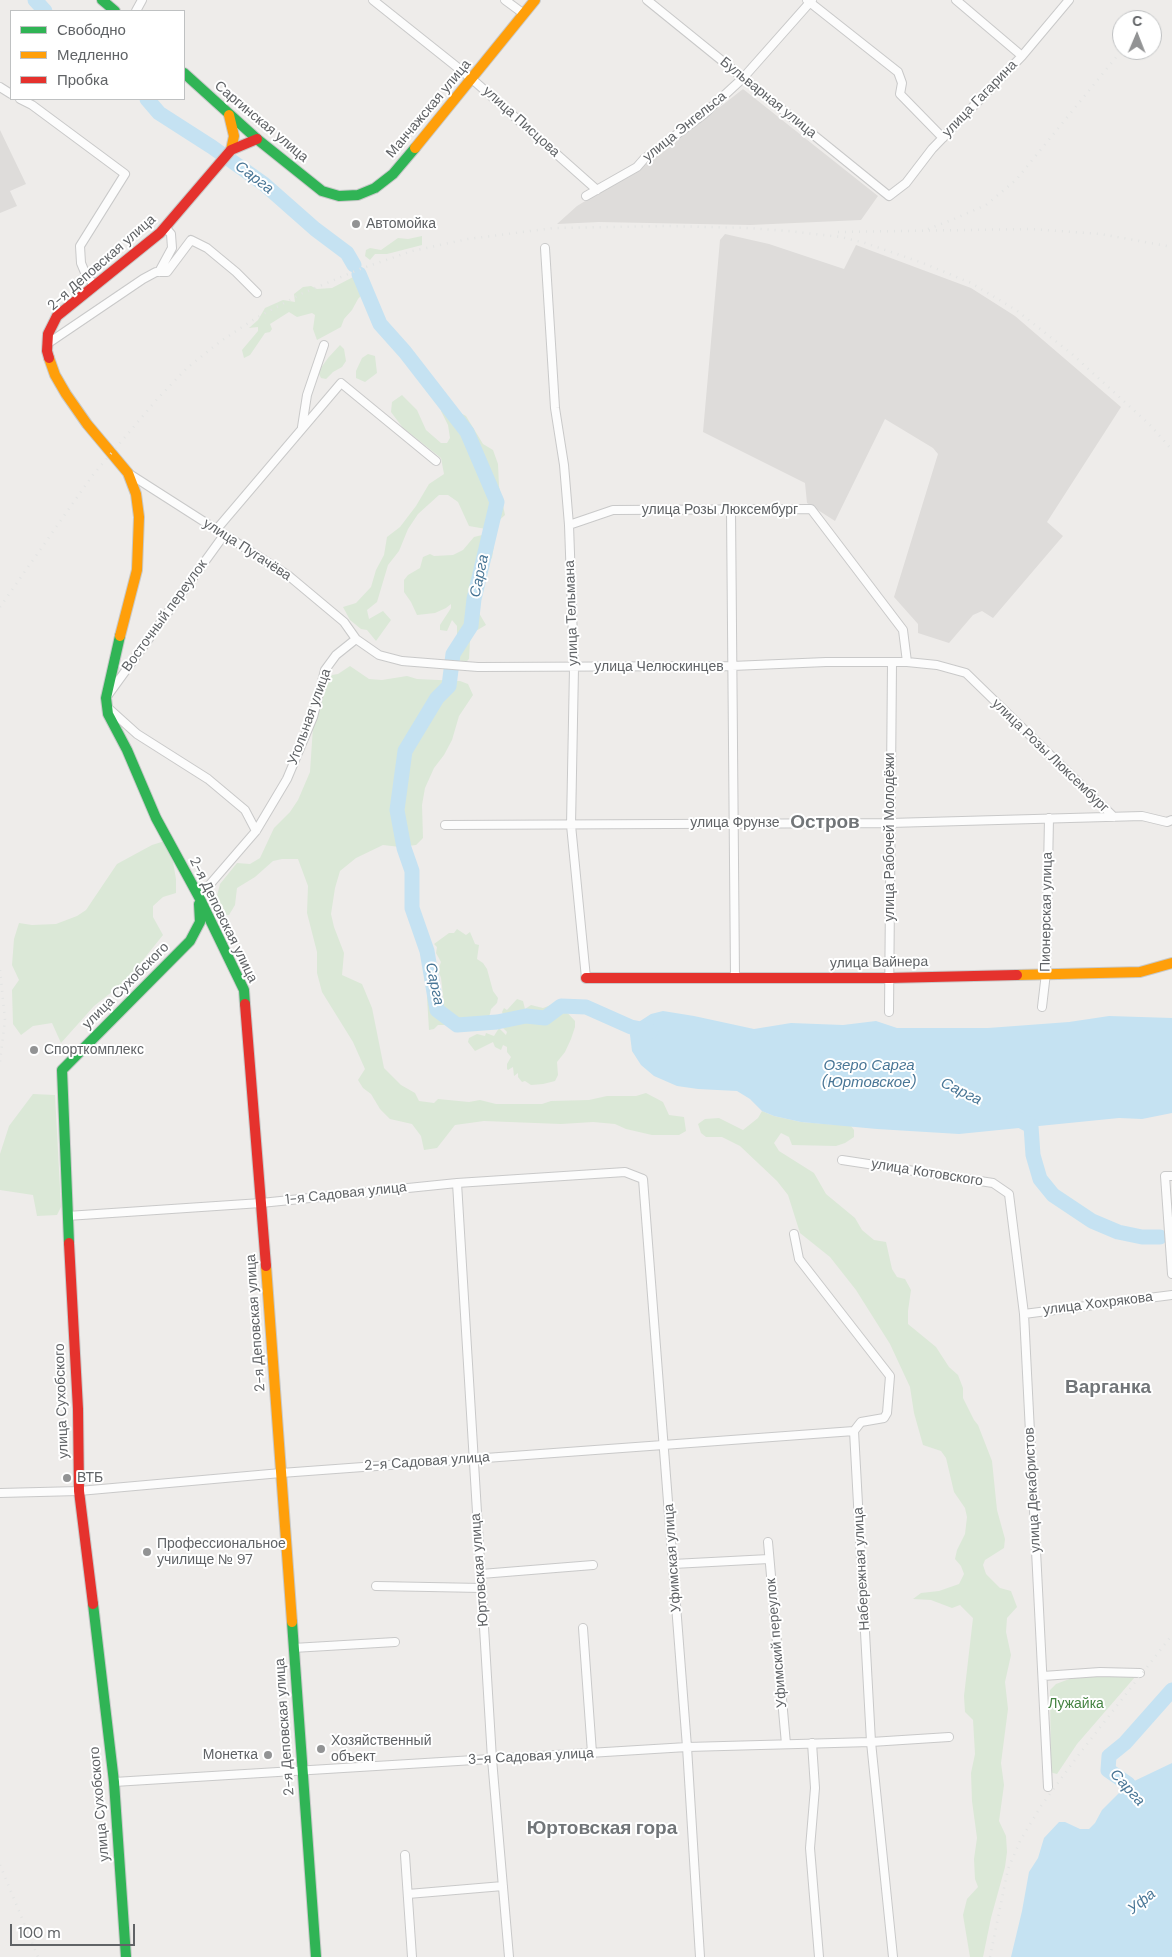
<!DOCTYPE html>
<html>
<head>
<meta charset="utf-8">
<style>
  body { margin:0 }
  #map { position:relative; width:1172px; height:1957px; overflow:hidden; background:#eeecea; font-family:"DM Sans",sans-serif }
  canvas { display:block }
  .legend { position:absolute; left:10px; top:10px; width:175px; height:90px; box-sizing:border-box; background:#fff; border:1px solid #bfc1c2; margin:0; padding:6px 9px; list-style:none; font-size:15px; color:#606366 }
  .legend li { display:flex; align-items:center; gap:10px; height:25px }
  .legend b { width:25px; border:1px solid #bfc1c2 }
  .north { position:absolute; left:1112px; top:10px; width:50px; height:50px; box-sizing:border-box; background:#fff; border:1px solid #bfc1c2; border-radius:50%; rotate:1deg; font-size:14px; font-weight:700; line-height:20px; text-align:center; color:#606366 }
  .north::after { content:''; display:block; margin:auto; width:18px; height:22px; background:#929394; clip-path:polygon(50% 0,100% 100%,50% 72%,0 100%) }
  .scale { position:absolute; left:10px; top:1924px; width:125px; height:22px; box-sizing:border-box; border:2px solid #606366; border-top:0; padding-left:6px; font-size:15px; line-height:18px; white-space:nowrap; color:#606366; -webkit-text-stroke:4px #fff; paint-order:stroke }
</style>
</head>
<body>
<div id="map">
<canvas width="1172" height="1957"></canvas>
<ul class="legend">
<li><b style="height:6px;background:#30b455"></b>Свободно</li>
<li><b style="height:6px;background:#ff9f0a"></b>Медленно</li>
<li><b style="height:6px;background:#e5322d"></b>Пробка</li>
</ul>
<div class="north">С</div>
<div class="scale">100 m</div>
</div>
<script>
const context = document.querySelector('canvas').getContext('2d');
context.lineJoin = 'round';
function fill(path, color) { context.fillStyle = color; context.fill(path, 'evenodd'); }
const toPath = rows => new Path2D(rows.map(r => 'M' + r).join(''));
function strokePath(path, color, width, dash) { context.strokeStyle = color; context.lineWidth = width; context.lineCap = dash ? 'butt' : 'round'; context.setLineDash(dash || []); context.stroke(path); }
function drawText(font, color, halo, rows, align = 'center') {
  context.font = font + ' "DM Sans",sans-serif'; context.lineWidth = 4; context.setLineDash([]); context.textBaseline = 'middle'; context.strokeStyle = halo; context.fillStyle = color; for (const [text, x, y, turn = 0] of rows) {
    context.save(); context.translate(x, y); context.rotate((+turn || 0) * Math.PI / 180); context.textAlign = isNaN(turn) ? turn : align; if (halo) context.strokeText(text, 0, 0); context.fillText(text, 0, 0); context.restore();
  }
}
fill(toPath([
  [743,89,878,196,861,220,750,225,599,222,557,224,577,206,651,161],
  [0,130,26,184,10,191,17,206,0,213],
  [725,234,769,244,844,269,856,245,971,288,1015,316,1121,407,1047,522,1063,536,993,618,982,611,973,615,949,643,918,633,918,624,894,597,938,454,933,448,885,419,835,521,807,503,805,483,703,432,720,240]
]), '#dedcda');
fill(toPath([
  [422,236,422,245,387,254,375,254,370,260,365,256,366,250,370,248,381,250,398,238,408,239],
  [357,275,361,276,368,288,358,299,352,310,344,319,341,327,317,340,313,329,315,315,312,313,297,317,289,312,270,324,272,329,270,332,265,333,250,355,244,358,242,350,258,331,258,327,249,328,258,320,265,308,283,300,295,302,294,294,303,287,311,286,317,289,332,288],
  [340,345,344,349,346,361,342,367,333,372,326,379,321,378,318,372,328,358],
  [368,354,375,356,377,373,365,382,356,378,356,371,362,358],
  [402,395,417,410,426,430,441,443,447,443,450,438,448,425,441,411,448,406,466,416,483,444,493,450,498,464,499,486,505,515,494,525,486,529,469,526,458,502,448,495,439,495,418,514,408,529,399,551,388,565,377,602,367,610,369,619,383,611,391,620,376,641,367,630,361,629,350,620,343,607,356,603,371,587,376,570,384,555,387,537,400,527,416,506,429,484,444,474,441,458,403,428,391,412,392,402],
  [490,533,494,545,492,558,486,562,481,572,482,586,479,592,472,594,471,603,479,613,486,625,474,632,470,641,469,659,466,662,458,660,453,654,457,646,457,626,452,620,447,631,440,630,440,625,451,608,451,604,446,608,435,613,417,615,411,602,404,592,404,580,408,575,420,568,423,557,430,554,434,556,453,555,463,550,474,537],
  [350,666,369,679,382,680,407,676,417,679,460,681,468,684,473,695,459,716,452,740,444,755,434,768,425,788,422,805,423,838,416,845,400,847,383,845,356,858,340,871,335,888,331,914,334,927,344,953,342,975,362,984,372,1008,384,1068,401,1085,415,1093,419,1101,434,1103,438,1099,469,1102,480,1100,496,1104,542,1104,551,1101,589,1100,607,1096,636,1096,646,1093,663,1102,669,1115,684,1117,686,1131,679,1135,652,1135,626,1129,615,1124,593,1122,561,1124,484,1121,455,1125,437,1148,424,1150,421,1136,412,1124,390,1119,380,1109,371,1094,363,1088,358,1080,365,1069,353,1042,322,992,317,973,317,952,307,913,308,886,298,859,282,859,273,861,255,877,237,888,235,905,229,915,223,915,219,910,216,905,216,900,220,884,237,863,250,864,260,858,274,828,290,812,298,800,310,772,313,727,324,689,332,675,338,674],
  [168,840,165,842,173,862,176,879,176,893,163,897,153,906,153,917,163,935,127,980,94,1006,61,1043,52,1023,33,1026,21,1035,13,1024,12,990,19,980,12,965,14,939,19,923,32,925,56,924,77,916,86,910,117,864,152,845],
  [457,929,466,935,470,932,475,944,479,945,477,959,483,963,487,969,493,991,498,998,497,1003,491,1009,490,1014,487,1019,481,1021,481,1029,469,1028,468,1020,456,1018,449,1019,445,1025,438,1025,434,1029,429,1030,427,997,436,991,439,1002,444,1004,441,978,438,970,441,962,436,953,437,947,434,944,449,933,454,933],
  [517,999,523,1001,525,1009,531,1005,543,1008,551,1005,561,1006,575,1021,575,1027,571,1039,565,1052,557,1062,558,1075,555,1081,543,1084,531,1085,525,1081,522,1082,518,1077,518,1073,514,1076,513,1067,508,1070,507,1069,507,1064,511,1057,507,1052,507,1047,503,1045,501,1050,495,1047,493,1042,475,1051,468,1042,469,1038,477,1034,485,1036,486,1033,494,1036,499,1028,506,1035,507,1032,503,1028,504,1023,502,1021,504,1017,502,1012,504,1008,507,1010],
  [33,1094,55,1095,61,1207,57,1215,37,1216,33,1195,0,1190,0,1154,9,1126],
  [762,1111,774,1116,801,1122,851,1126,854,1130,854,1137,845,1143,836,1146,792,1145,789,1137,781,1133,774,1143,779,1151,814,1173,826,1194,855,1218,862,1230,874,1240,886,1242,892,1269,897,1277,905,1279,911,1290,908,1311,908,1324,936,1347,949,1367,958,1375,963,1388,963,1398,974,1420,978,1425,992,1461,997,1510,1005,1539,1004,1548,985,1560,983,1565,986,1574,1000,1588,1011,1591,1017,1607,1007,1618,1006,1632,1011,1655,1005,1682,1008,1709,1001,1763,1004,1785,999,1821,1006,1836,1007,1852,1005,1867,991,1918,983,1957,970,1957,963,1915,967,1899,978,1887,975,1879,974,1859,977,1838,972,1801,971,1773,975,1754,973,1720,965,1712,964,1696,973,1618,960,1605,952,1608,931,1600,913,1599,921,1593,939,1591,959,1584,964,1574,961,1566,955,1559,957,1550,965,1534,967,1517,965,1508,954,1492,946,1458,941,1451,923,1445,914,1413,910,1387,890,1344,856,1290,830,1257,800,1233,788,1195,777,1181,740,1146,722,1137,706,1137,701,1133,698,1124,705,1119,719,1118,743,1130,758,1118],
  [1119,1675,1134,1675,1135,1677,1077,1744,1057,1774,1053,1773,1051,1772,1050,1690,1056,1684,1072,1678]
]), '#dbe8d7');
fill(toPath([
  [663,1011,694,1016,754,1029,791,1023,843,1025,876,1021,897,1028,988,1028,1069,1022,1109,1016,1172,1018,1172,1113,1142,1119,1119,1118,959,1134,877,1129,801,1122,774,1116,762,1111,750,1099,737,1091,698,1089,677,1086,654,1076,641,1065,632,1051,630,1035,631,1027,651,1014],
  [1172,1763,1172,1957,1011,1957,1022,1911,1029,1872,1038,1858,1044,1838,1059,1822,1065,1822,1080,1829,1089,1829,1095,1823,1102,1810,1128,1784]
]), '#c5e2f2');
strokePath(toPath([
  [35,0,45,11],
  [147,99,159,113,212,147,264,184,315,229,347,253,354,265],
  [359,274,380,324,405,352,467,432,497,502,474,599,471,626,453,654,449,686,437,698,405,751,397,810,404,848,412,871,412,908,427,951,437,1010,457,1025,497,1022,526,1016,545,1018,561,1006,586,1007,631,1027,651,1031],
  [1014,1117,1031,1126,1033,1155,1040,1179,1053,1195,1092,1221,1118,1232,1142,1237,1160,1237],
  [1139,1799,1128,1784,1108,1770,1109,1756,1125,1743,1172,1690]
]), '#c5e2f2', 15);
const street = toPath([
  [373,0,472,79,597,190],
  [505,0,524,14],
  [647,0,889,196,906,183,932,149,1022,56,1069,0],
  [807,0,898,72,902,83,900,94,943,138],
  [956,0,1022,56],
  [136,11,142,0],
  [0,87,11,94],
  [20,99,32,105,125,174,80,246,81,263,86,275,95,286],
  [586,196,637,167,644,159,704,114,743,78,812,0],
  [545,248,555,408,564,465,569,525,574,668,571,825,586,978],
  [159,272,172,248,171,234,165,227],
  [47,344,143,279,156,272,167,272,191,240,207,248,236,272,257,293],
  [302,427,307,395,324,345],
  [128,473,289,576,344,622,356,639,379,655,402,661,478,667,732,666,826,662,907,662,937,665,966,673,1114,817],
  [731,510,735,978],
  [569,525,613,510,811,509,903,630,907,662],
  [216,530,341,383,436,461],
  [108,695,224,535],
  [107,707,137,734,208,779,245,810,256,831],
  [445,825,890,823,1142,816,1167,822,1172,820],
  [199,897,256,831,287,779,313,717,325,670,336,655,356,639],
  [1042,1007,1046,973,1049,818],
  [889,1012,892,663],
  [842,1160,993,1183,1009,1194,1024,1314,1048,1787],
  [1172,1176,1165,1176,1172,1274],
  [457,1183,492,1759,509,1957],
  [67,1216,261,1203,457,1183,625,1172,643,1179,687,1747,700,1957],
  [794,1234,799,1259,890,1376,887,1413,884,1418,861,1422,854,1431,871,1742,893,1957],
  [1024,1314,1172,1295],
  [0,1493,79,1491,281,1473,854,1431],
  [768,1542,786,1744],
  [673,1564,769,1559],
  [481,1574,593,1565],
  [376,1586,482,1588],
  [583,1628,592,1753],
  [293,1648,395,1642],
  [1043,1676,1100,1672,1140,1673],
  [812,1743,815,1788,810,1848,819,1957],
  [114,1782,687,1747,871,1742,949,1737],
  [405,1855,412,1957],
  [408,1894,503,1886]
]);
const fast = toPath([
  [102,0,115,11],
  [184,73,257,139,322,191,339,196,358,195,375,188,393,174,415,148],
  [120,636,106,698,108,714,127,750,156,818,199,897,244,990,245,1004],
  [69,1243,62,1070,190,941,200,922,199,904],
  [93,1604,114,1782,126,1957],
  [292,1622,316,1957]
]);
const slow = toPath([
  [229,115,234,136,231,150],
  [415,148,535,0],
  [49,358,55,375,66,394,87,424,128,473,136,494,139,517,137,570,120,636],
  [1017,975,1140,972,1172,963],
  [266,1266,292,1622]
]);
const jam = toPath([
  [49,358,47,351,48,334,57,316,160,233,231,150,257,139],
  [586,978,889,978,1017,975],
  [245,1004,266,1266],
  [69,1243,78,1409,79,1491,93,1604]
]);
strokePath(street, '#c9c9c9', 10);
strokePath(fast, '#c8c9c9', 12);
strokePath(slow, '#c8c9c9', 12);
strokePath(jam, '#c8c9c9', 12);
strokePath(street, '#fcfcfc', 8);
strokePath(fast, '#30b455', 10);
strokePath(slow, '#ff9f0a', 10);
strokePath(jam, '#e5322d', 10);
strokePath(toPath([
  [928,229,954,219,986,205,1016,180,1122,50],
  [838,232,1031,229,1101,234,1172,247],
  [0,607,92,476,159,397,187,368,221,341,256,318,301,294,360,269,412,251,468,239,554,228,667,226,749,228,788,231,841,237,865,243,923,263,971,283,1016,310,1072,354,1150,425,1172,450],
  [0,970,5,1020,0,1062],
  [0,1865,38,1957],
  [990,1957,1008,1869,1020,1841,1041,1806,1077,1757,1172,1635]
]), '#e3e4e3', 2.5, [1, 6]);
for (const [x, y, r, color] of [
  [356,224,5,"#929394"],
  [34,1050,5,"#929394"],
  [67,1478,5,"#929394"],
  [147,1552,5,"#929394"],
  [321,1749,5,"#929394"],
  [268,1755,5,"#929394"]
]) { const dot = new Path2D(); dot.arc(x, y, r, 0, 2 * Math.PI); context.fillStyle = color; context.fill(dot); strokePath(dot, '#fff', 2); }
drawText('14px', '#606366', '#fff', [
  ["Бульварная улица",768,98,39],
  ["улица Гагарина",980,99,-46],
  ["Манчажская улица",429,109,-50],
  ["Саргинская улица",261,122,40],
  ["улица Писцова",521,122,42],
  ["улица Энгельса",685,127,-39],
  ["2-я Деповская улица",102,263,-41],
  ["улица Розы Люксембург",720,510],
  ["улица Пугачёва",247,550,33],
  ["улица Тельмана",572,613,-92],
  ["Восточный переулок",165,616,-54],
  ["улица Челюскинцев",659,667],
  ["Угольная улица",310,717,-70],
  ["улица Розы Люксембург",1050,756,44],
  ["улица Фрунзе",735,823],
  ["улица Рабочей Молодёжи",890,837,-90],
  ["Пионерская улица",1047,912,-89],
  ["2-я Деповская улица",223,920,64],
  ["улица Вайнера",879,963,-1],
  ["улица Сухобского",126,986,-45],
  ["улица Котовского",927,1173,9],
  ["1-я Садовая улица",346,1194,-6],
  ["улица Хохрякова",1098,1304,-7],
  ["2-я Деповская улица",256,1323,-94],
  ["улица Сухобского",62,1401,-92],
  ["2-я Садовая улица",427,1462,-4],
  ["улица Декабристов",1033,1490,-93],
  ["Уфимская улица",673,1558,-94],
  ["Набережная улица",862,1569,-93],
  ["Юртовская улица",480,1570,-94],
  ["Уфимский переулок",777,1643,-95],
  ["2-я Деповская улица",285,1727,-94],
  ["3-я Садовая улица",531,1757,-3],
  ["улица Сухобского",100,1804,-95]
]);
drawText('14px', '#606366', '#fff', [
  ["Автомойка",366,224],
  ["Спорткомплекс",44,1050],
  ["ВТБ",77,1478],
  ["Профессиональное",157,1544],
  ["училище № 97",157,1560],
  ["Хозяйственный",331,1741],
  ["объект",331,1757],
  ["Монетка",258,1755,"right"]
], 'left');
drawText('14px', '#458342', '#fff', [
  ["Лужайка",1076,1704]
]);
drawText('italic 15px', '#497696', '#fff', [
  ["Сарга",254,178,37],
  ["Сарга",480,576,-78],
  ["Сарга",434,984,78],
  ["Озеро Сарга",869,1066],
  ["(Юртовское)",869,1083],
  ["Сарга",961,1092,26],
  ["Сарга",1127,1788,48],
  ["Уфа",1142,1902,-38]
]);
drawText('bold 19px', '#717578', '#fff', [
  ["Остров",825,823],
  ["Варганка",1108,1388],
  ["Юртовская гора",602,1829]
]);
</script>
</body>
</html>
